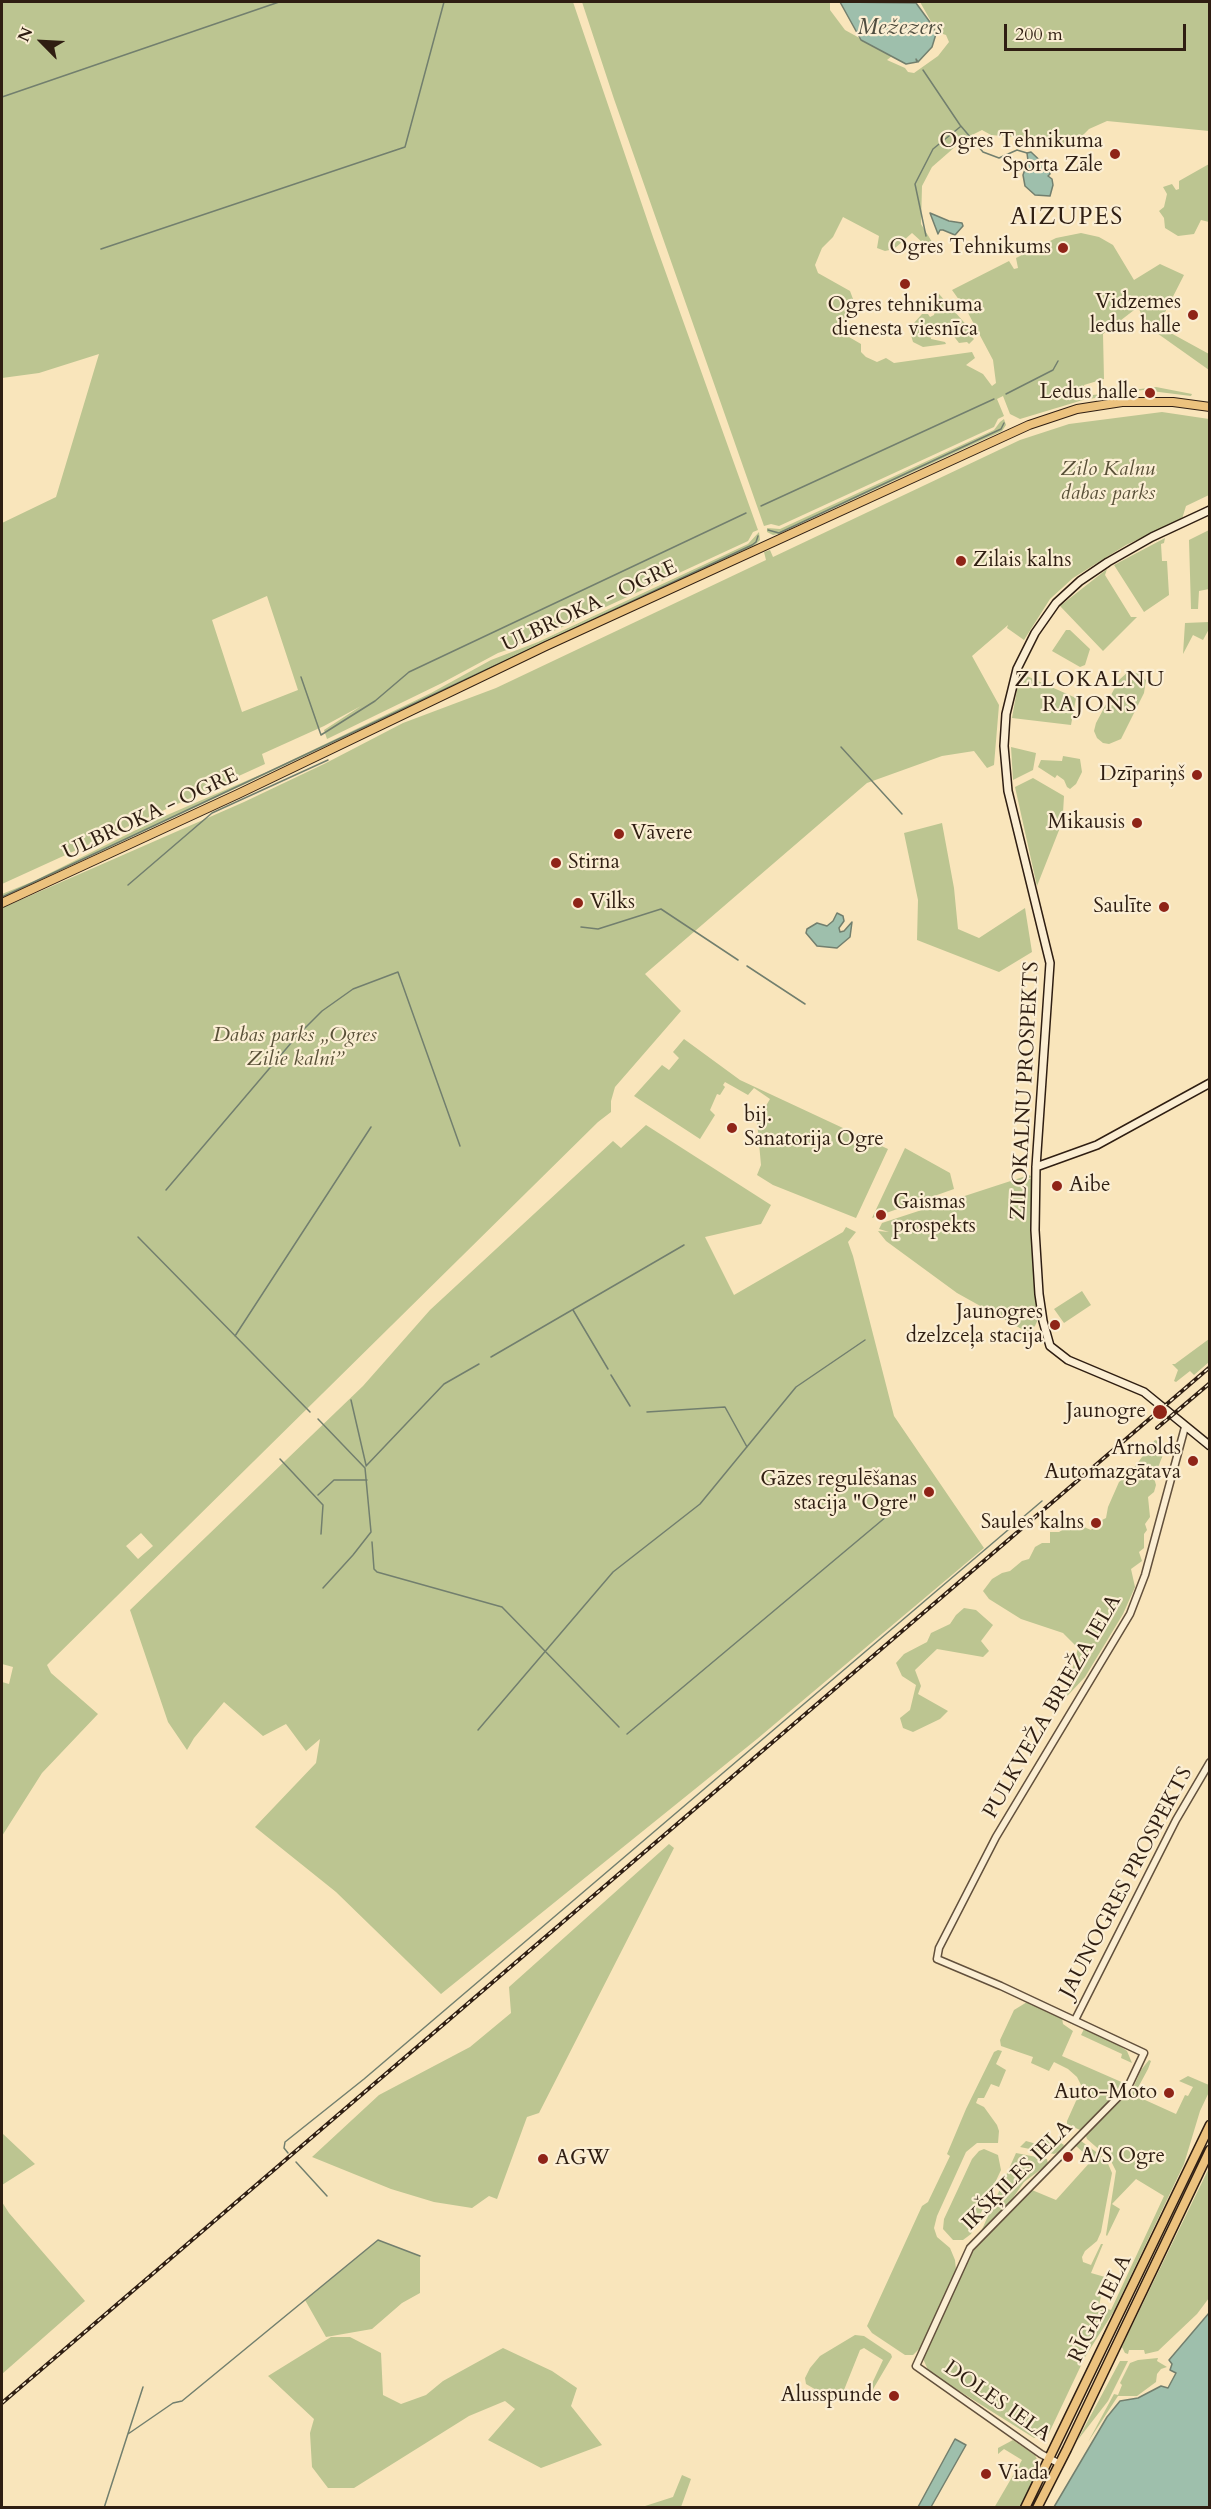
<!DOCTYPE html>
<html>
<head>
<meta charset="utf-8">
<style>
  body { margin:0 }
  #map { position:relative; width:1211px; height:2509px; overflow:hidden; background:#f9e5bb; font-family:Cardo,serif }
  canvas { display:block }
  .frame { position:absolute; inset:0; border:3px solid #2f1e12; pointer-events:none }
  .north { position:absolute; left:12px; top:12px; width:60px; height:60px; -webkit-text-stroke:4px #fbeed3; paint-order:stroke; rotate:294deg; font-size:16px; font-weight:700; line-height:24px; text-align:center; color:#2f1e12 }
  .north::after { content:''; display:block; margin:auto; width:21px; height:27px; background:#2f1e12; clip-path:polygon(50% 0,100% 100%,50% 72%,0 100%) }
  .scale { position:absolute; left:1004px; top:24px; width:182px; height:27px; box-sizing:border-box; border:3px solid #2f1e12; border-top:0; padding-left:8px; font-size:18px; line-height:21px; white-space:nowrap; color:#2f1e12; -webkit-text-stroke:4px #fbeed3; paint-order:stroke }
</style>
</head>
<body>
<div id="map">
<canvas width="1211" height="2509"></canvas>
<div class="frame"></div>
<div class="north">N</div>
<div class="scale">200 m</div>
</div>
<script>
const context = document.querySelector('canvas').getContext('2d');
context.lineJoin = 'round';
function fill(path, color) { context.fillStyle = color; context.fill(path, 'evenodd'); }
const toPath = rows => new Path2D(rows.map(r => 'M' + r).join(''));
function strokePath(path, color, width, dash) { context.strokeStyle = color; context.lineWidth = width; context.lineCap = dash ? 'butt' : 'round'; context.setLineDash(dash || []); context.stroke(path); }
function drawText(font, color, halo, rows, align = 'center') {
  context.font = font + ' Cardo,serif'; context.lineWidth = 4.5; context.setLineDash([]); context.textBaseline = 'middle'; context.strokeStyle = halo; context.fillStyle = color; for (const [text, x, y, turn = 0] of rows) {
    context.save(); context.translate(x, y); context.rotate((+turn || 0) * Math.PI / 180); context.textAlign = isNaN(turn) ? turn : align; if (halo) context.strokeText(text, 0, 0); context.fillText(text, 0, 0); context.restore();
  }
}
fill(toPath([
  [2,2,573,2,653,237,758,530,753,532,748,541,530,642,498,653,442,683,327,739,324,730,361,706,324,726,262,754,265,764,2,884,2,523,56,497,99,354,39,373,2,378],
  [267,596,298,690,242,712,212,620],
  [582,2,830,2,830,10,845,30,892,56,887,60,905,68,908,72,914,73,938,56,949,42,946,35,937,32,920,2,1209,2,1209,131,1107,121,1089,129,1077,141,1062,147,1044,149,1014,137,991,135,982,130,964,139,932,167,922,186,921,224,937,250,933,252,912,233,894,249,885,251,877,248,879,236,843,217,833,237,822,248,815,265,818,273,850,291,853,299,842,323,842,333,861,344,861,352,866,357,877,362,886,358,894,363,972,352,975,358,966,365,983,374,992,386,996,383,993,360,967,311,952,290,1009,261,1014,269,1018,268,1016,258,1056,238,1081,233,1099,237,1113,245,1134,280,1160,264,1184,275,1158,326,1209,354,1209,370,1147,326,1138,307,1103,334,1104,379,1084,385,1085,396,1156,387,1192,394,1191,396,1143,390,1083,400,1020,419,1010,414,1003,396,997,399,1004,416,998,419,994,427,779,526,771,524,764,526,614,99],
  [1209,164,1209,222,1201,220,1194,234,1178,236,1165,228,1164,218,1159,211,1164,207,1167,194,1163,187,1172,184,1176,190,1179,189,1179,181],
  [939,294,970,329,970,335,974,339,969,344,967,342,959,343,946,326,930,333,931,339,945,342,946,344,923,347,913,342,910,332,914,323,922,314,928,314,930,317,934,315],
  [1162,412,1209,419,1209,495,1186,506,1182,519,1126,545,1073,578,1050,599,1024,640,1007,628,1008,625,972,656,999,705,994,765,987,768,974,751,942,756,867,783,645,974,681,1011,615,1087,611,1101,611,1112,598,1122,47,1665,51,1673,98,1714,42,1773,2,1836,2,1682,9,1684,13,1667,2,1664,2,908,244,802,326,763,403,723,496,688,766,560,764,552,770,550,773,557,1020,440,1069,424],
  [141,1533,153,1546,138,1559,126,1546],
  [1004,419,1006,425,1002,431,778,534,773,535,767,532,767,528,780,529,994,430,1000,422],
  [1209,530,1209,589,1199,591,1198,609,1191,609,1189,540],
  [759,532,760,540,755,545,2,898,2,894,34,881,158,819,269,771,431,693,491,660,538,642,748,544],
  [1165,538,1164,543,1161,544,1162,561,1167,561,1169,595,1144,612,1114,565],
  [1107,569,1105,575,1131,617,1137,617,1103,651,1060,606],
  [1209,622,1209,629,1203,640,1193,635,1183,654,1185,623],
  [1066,630,1070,630,1090,649,1085,665,1080,667,1052,651],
  [1129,671,1139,674,1146,680,1144,693,1121,739,1109,744,1103,743,1097,738,1094,731,1096,723,1119,680],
  [1020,673,1076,698,1071,725,1012,718],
  [1011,747,1036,753,1033,770,1013,780],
  [1063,756,1080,759,1082,772,1076,784,1070,789,1067,787,1064,780,1057,775,1055,778,1038,767,1041,760,1062,761],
  [1033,778,1064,796,1063,813,1065,815,1037,886,1015,787],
  [942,823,954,888,958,929,979,938,1025,908,1032,952,999,972,917,940,918,900,904,833],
  [684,1039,740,1080,888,1149,856,1218,773,1185,757,1175,761,1165,757,1121,770,1099,754,1088,748,1095,725,1082,723,1085,725,1087,720,1095,717,1094,710,1110,715,1115,700,1139,634,1096,662,1065,669,1070,679,1058,673,1052],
  [646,1125,771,1205,761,1224,705,1237,734,1295,843,1232,846,1227,856,1232,848,1242,853,1256,894,1416,984,1548,757,1739,441,1994,336,1892,255,1827,316,1763,320,1739,306,1751,286,1724,263,1736,224,1702,194,1738,187,1750,168,1722,130,1610,363,1386,430,1310,613,1141,621,1148],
  [905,1148,950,1173,954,1189,872,1218],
  [1029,1175,1032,1177,1021,1181,1033,1178,1033,1260,1039,1314,1038,1317,1033,1316,1038,1319,1035,1326,1027,1332,957,1293,886,1241,878,1231,889,1232,879,1229,882,1223,888,1221],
  [1082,1291,1091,1305,1064,1323,1054,1309],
  [1209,1339,1209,1362,1194,1375,1190,1371,1176,1382,1174,1381,1178,1370,1172,1364,1175,1364],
  [1155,1440,1163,1443,1164,1452,1154,1478,1156,1485,1154,1492,1148,1497,1150,1517,1145,1524,1147,1530,1144,1534,1144,1548,1139,1552,1142,1561,1131,1569,1135,1587,1123,1614,1085,1677,1057,1707,1067,1689,1078,1648,1063,1633,1021,1619,989,1599,983,1591,992,1579,1002,1573,1010,1571,1022,1561,1029,1559,1035,1547,1042,1543,1050,1543,1050,1532,1059,1532,1067,1527,1077,1524,1091,1530,1096,1523,1106,1518,1108,1507,1119,1482,1130,1473],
  [964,1608,976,1610,993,1625,981,1641,989,1651,983,1657,937,1649,915,1670,921,1686,918,1694,948,1711,940,1719,913,1732,903,1728,900,1718,910,1710,916,1685,902,1676,896,1663,904,1654,927,1642,931,1633,950,1624,956,1615],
  [669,1844,674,1848,539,2113,527,2117,497,2199,489,2196,472,2208,434,2202,391,2189,312,2157,379,2095,470,2047,511,2013,509,1987],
  [1027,2002,1062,2018,1063,2024,1073,2031,1062,2056,1126,2084,1080,2130,1067,2124,1067,2121,1080,2092,1081,2085,1077,2077,1068,2069,1054,2062,1049,2071,1031,2063,1033,2057,1001,2046,1000,2040,1014,2010],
  [1084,2029,1118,2045,1127,2051,1132,2063,1121,2058,1122,2054,1081,2035],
  [998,2050,1002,2051,996,2064,1006,2070,999,2087,991,2084,984,2098,978,2098,976,2103,984,2107,997,2125,999,2131,998,2143,977,2143,966,2152,937,2216,934,2228,937,2237,950,2248,955,2260,956,2270,920,2348,913,2355,905,2355,872,2333,867,2326,922,2206,928,2202,950,2156,947,2154,966,2109,994,2052],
  [1149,2060,1151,2061,1148,2069,1134,2095,1176,2114,1185,2095,1188,2096,1193,2087,1179,2081,1188,2076,1209,2085,1209,2092,1200,2111,1184,2164,1114,2311,1085,2357,1049,2433,1045,2438,1034,2438,929,2372,924,2361,924,2354,971,2253,1032,2190,1056,2200,1092,2160,1076,2146,1081,2141,1106,2159,1112,2173,1101,2232,1097,2241,1085,2251,1082,2257,1083,2262,1091,2265,1101,2244,1103,2244,1091,2273,1105,2277,1099,2306,1111,2310,1164,2196,1136,2179,1112,2204,1120,2209,1107,2236,1106,2235,1116,2171,1110,2159,1087,2139,1086,2136,1134,2086,1141,2070],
  [2,2133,35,2164,2,2185],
  [1050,2136,1064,2145,1061,2151,1054,2154,1020,2147,1026,2141,1040,2145],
  [984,2149,998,2155,1001,2170,971,2234,963,2240,953,2240,943,2229,944,2219,972,2159,979,2151],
  [1016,2153,1047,2159,1048,2164,1024,2182,1010,2202,980,2234],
  [1209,2168,1209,2298,1197,2314,1158,2351,1145,2354,1144,2350,1129,2350,1128,2354,1125,2353,1122,2347,1125,2340],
  [2,2202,9,2213,85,2301,2,2374],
  [378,2240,420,2256,420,2293,402,2303,372,2329,326,2337,305,2300],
  [855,2335,864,2336,891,2354,892,2357,869,2396,867,2396,868,2392,883,2360,864,2348,860,2350,840,2400,832,2399,806,2384,805,2378,810,2368,820,2356],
  [331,2337,350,2337,381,2353,383,2395,401,2404,426,2395,443,2381,503,2348,552,2371,577,2388,571,2406,602,2445,541,2468,488,2440,515,2409,505,2401,469,2416,354,2488,328,2488,312,2467,310,2433,314,2419,268,2376],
  [1158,2358,1157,2361,1167,2367,1161,2369,1157,2374,1156,2382,1137,2396,1118,2396,1088,2442,1114,2394,1118,2395,1122,2385,1120,2383,1130,2363,1138,2360],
  [1120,2361,1128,2361,1108,2401,1077,2441],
  [1013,2440,1035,2455,1039,2464,1037,2475,1020,2507,994,2508,1022,2460,1004,2449,998,2454,998,2448],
  [682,2475,691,2479,681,2507,642,2507,673,2497]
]), '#bcc591');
const water = toPath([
  [840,2,916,3,932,25,936,34,932,47,918,62,916,59,917,62,906,64,861,40,840,2],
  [1031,152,1049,169,1050,174,1048,176,1052,179,1053,185,1050,196,1035,195,1025,186,1023,175,1028,161,1027,153,1031,152],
  [930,213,949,221,962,223,963,226,955,235,943,230,940,230,938,234,930,213],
  [837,913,843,916,844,921,839,928,840,932,844,931,852,922,850,937,837,948,817,946,806,933,807,929,817,923,827,926,833,921,837,913],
  [1209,2313,1209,2507,1054,2507,1107,2417,1120,2401,1138,2398,1161,2386,1168,2388,1176,2373,1170,2370,1172,2364,1169,2360,1209,2313],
  [955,2439,966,2445,931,2507,918,2507,955,2439]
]);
fill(water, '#9ebfac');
strokePath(water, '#727f6e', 1.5);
strokePath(toPath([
  [923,70,960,125,983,152,999,158,1017,150,1027,153],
  [2,97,279,2],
  [926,236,915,184,933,149,960,127],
  [101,249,405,147,444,2],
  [1006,394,1053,370,1058,361],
  [761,506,994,399],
  [768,530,779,533,1001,429,1004,423],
  [301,677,321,735,375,701,409,672,746,513],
  [841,747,902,814],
  [128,885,212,813,328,760],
  [2,897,752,545,756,542,758,536],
  [581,927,598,929,661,909,738,960],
  [747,966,805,1004],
  [166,1190,297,1036,322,1011,353,989,398,972,460,1146],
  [138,1237,310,1412],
  [573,1310,608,1369],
  [235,1336,371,1127],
  [491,1357,684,1245],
  [611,1375,630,1406],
  [351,1400,366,1465],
  [647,1412,725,1407,747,1447],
  [318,1419,365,1468,371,1532,353,1555,323,1588],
  [280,1459,323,1505,321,1534],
  [366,1466,444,1384,479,1364],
  [318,1495,334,1480,367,1480],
  [372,1542,374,1569,377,1572,502,1607,619,1727],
  [478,1730,613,1572,700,1504,796,1387,865,1340],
  [627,1734,893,1511],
  [288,2153,284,2148,285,2142,364,2079,1042,1501],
  [296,2162,327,2196],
  [128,2434,173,2403,182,2401,378,2240,420,2256],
  [104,2508,143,2387]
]), '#727f6e', 1.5);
const tertiary = toPath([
  [1075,2020,1176,1820,1210,1762],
  [1060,2464,1041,2454,916,2366,970,2248,1128,2087,1144,2053,1001,1986,937,1959,939,1948,996,1837,1130,1614,1145,1575,1185,1427]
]);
const secondary = toPath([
  [1210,510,1152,537,1108,562,1080,581,1056,603,1035,633,1017,669,1006,714,1004,746,1008,791,1050,963,1036,1167,1035,1230,1039,1294,1043,1321,1050,1346,1068,1360,1144,1392,1210,1446],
  [1036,1167,1097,1145,1210,1083]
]);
const primary = toPath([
  [2,903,238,794,546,646,1029,425,1077,409,1122,402,1173,402,1210,407]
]);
const trunk = toPath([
  [1025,2508,1210,2125],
  [1037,2508,1067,2449,1210,2150]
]);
strokePath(tertiary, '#62503c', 9);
strokePath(secondary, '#2f1e12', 10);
strokePath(primary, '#2f1e12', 10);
strokePath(trunk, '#2f1e12', 11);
strokePath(tertiary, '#fbeed3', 6);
strokePath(secondary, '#fbeed3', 7);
strokePath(primary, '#ecc27e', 8);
strokePath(trunk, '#ecc27e', 8);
const rail = toPath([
  [1157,1428,1210,1383],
  [2,2403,1210,1367]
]);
strokePath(rail, '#2f1e12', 4);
strokePath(rail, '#fbeed3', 1.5, [4.5]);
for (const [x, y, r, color] of [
  [1115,154,6,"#8f2418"],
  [1063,248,6,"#8f2418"],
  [905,284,6,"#8f2418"],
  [1193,315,6,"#8f2418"],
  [1150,393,6,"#8f2418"],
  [961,561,6,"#8f2418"],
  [1197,775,6,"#8f2418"],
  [1137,823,6,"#8f2418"],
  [619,834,6,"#8f2418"],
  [556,863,6,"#8f2418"],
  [578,903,6,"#8f2418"],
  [1164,907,6,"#8f2418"],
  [732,1128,6,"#8f2418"],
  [1057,1186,6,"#8f2418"],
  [881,1215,6,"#8f2418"],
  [1055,1325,6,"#8f2418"],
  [1160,1412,8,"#8f2418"],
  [1193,1461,6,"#8f2418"],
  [929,1492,6,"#8f2418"],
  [1096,1523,6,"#8f2418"],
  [1169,2093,6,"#8f2418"],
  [1068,2157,6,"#8f2418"],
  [543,2159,6,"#8f2418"],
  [894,2396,6,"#8f2418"],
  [986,2474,6,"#8f2418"]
]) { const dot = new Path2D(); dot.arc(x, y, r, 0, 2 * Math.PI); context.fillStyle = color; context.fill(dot); strokePath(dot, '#fbeed3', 2); }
drawText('21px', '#2f1e12', '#fbeed3', [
  ["Ogres Tehnikuma",1103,142],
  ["Sporta Zāle",1103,166],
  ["Ogres Tehnikums",1051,248],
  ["Vidzemes",1181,303],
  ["ledus halle",1181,327],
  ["Ogres tehnikuma",905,306,"center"],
  ["dienesta viesnīca",905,330,"center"],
  ["Ledus halle",1138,393],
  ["Zilais kalns",973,561,"left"],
  ["Dzīpariņš",1185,775],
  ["Mikausis",1125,823],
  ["Vāvere",631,834,"left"],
  ["Stirna",568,863,"left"],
  ["Vilks",590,903,"left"],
  ["Saulīte",1152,907],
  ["bij.",744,1116,"left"],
  ["Sanatorija Ogre",744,1140,"left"],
  ["Aibe",1069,1186,"left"],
  ["Gaismas",893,1203,"left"],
  ["prospekts",893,1227,"left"],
  ["Jaunogres",1043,1313],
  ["dzelzceļa stacija",1043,1337],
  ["Jaunogre",1146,1412],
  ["Arnolds",1181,1449],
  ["Automazgātava",1181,1473],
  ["Gāzes regulēšanas",917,1480],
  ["stacija \"Ogre\"",917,1504],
  ["Saules kalns",1084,1523],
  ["Auto-Moto",1157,2093],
  ["A/S Ogre",1080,2157,"left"],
  ["AGW",555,2159,"left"],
  ["Alusspunde",882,2396],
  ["Viada",998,2474,"left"]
], 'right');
drawText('italic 21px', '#595038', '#fbeed3', [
  ["Zilo Kalnu",1108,470],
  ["dabas parks",1108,494],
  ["Dabas parks „Ogres",295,1036],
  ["Zilie kalni”",295,1060]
]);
drawText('21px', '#2f1e12', '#fbeed3', [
  ["ULBROKA - OGRE",590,607,-25],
  ["ULBROKA - OGRE",151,815,-25],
  ["ZILOKALNU PROSPEKTS",1026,1091,-87],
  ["PULKVEŽA BRIEŽA IELA",1053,1707,-60],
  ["JAUNOGRES PROSPEKTS",1127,1883,-62],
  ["IKŠĶILES IELA",1018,2176,-45],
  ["RĪGAS IELA",1101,2309,-64],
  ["DOLES IELA",997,2402,35]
]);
drawText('italic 22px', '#504e40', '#fbeed3', [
  ["Mežezers",900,29]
]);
context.letterSpacing = '1.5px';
drawText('22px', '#2f1e12', '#fbeed3', [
  ["ZILOKALNU",1090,681],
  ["RAJONS",1090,706]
]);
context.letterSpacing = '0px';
context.letterSpacing = '1.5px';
drawText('24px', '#2f1e12', '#fbeed3', [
  ["AIZUPES",1067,218]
]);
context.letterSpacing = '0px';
</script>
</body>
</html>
